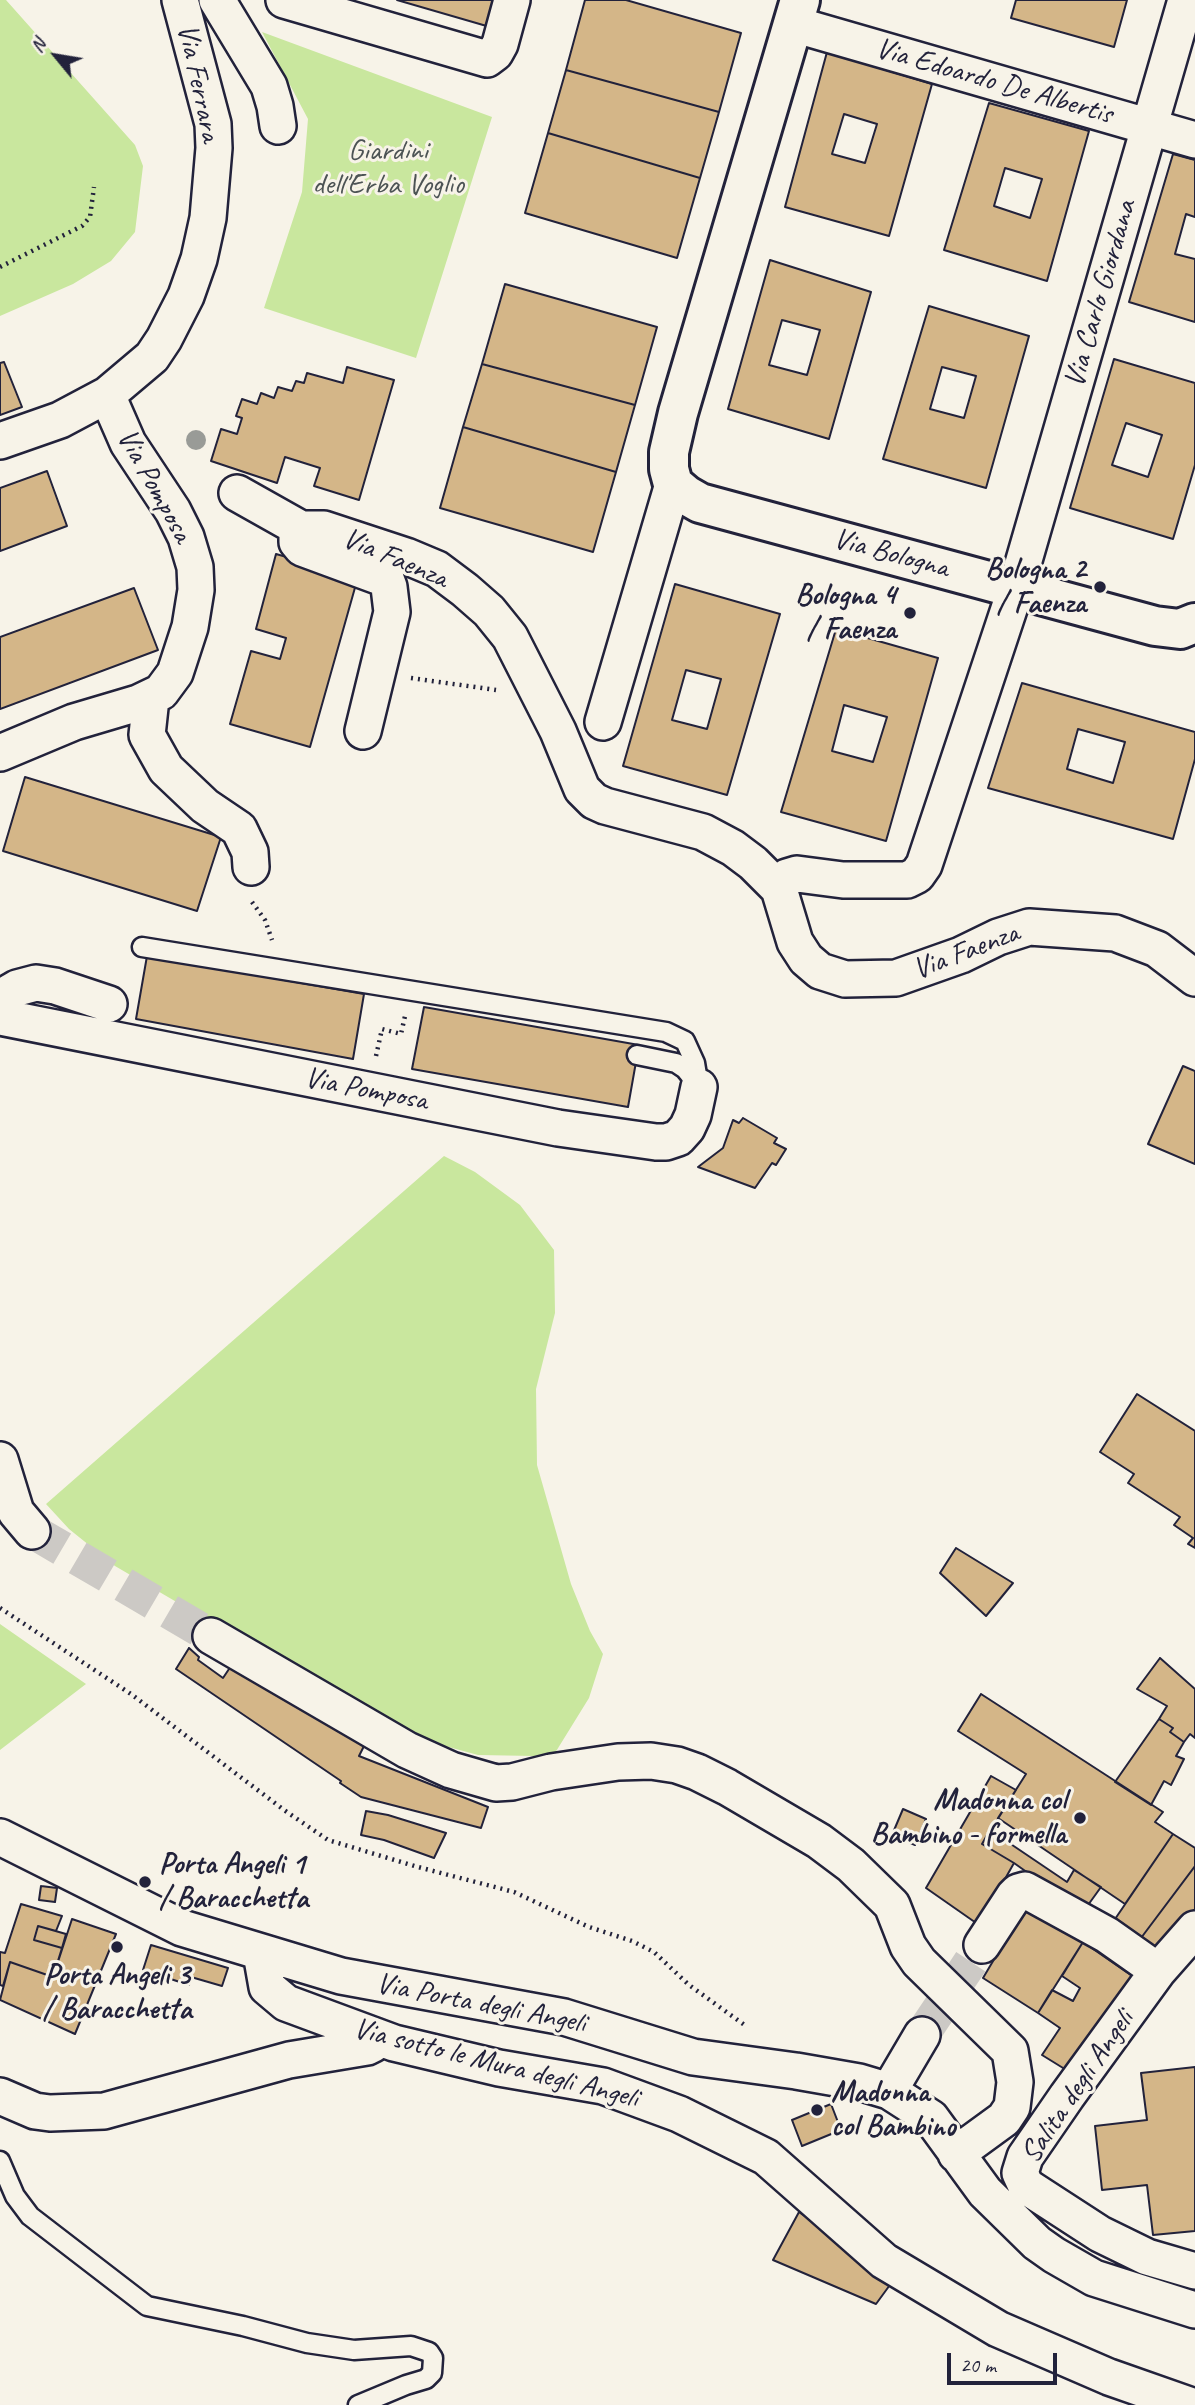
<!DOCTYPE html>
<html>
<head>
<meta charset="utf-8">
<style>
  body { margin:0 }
  #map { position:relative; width:1195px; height:2405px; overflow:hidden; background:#f7f3e8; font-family:Caveat,sans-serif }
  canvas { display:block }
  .north { position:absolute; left:21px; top:21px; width:70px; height:70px; -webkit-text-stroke:5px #f7f3e8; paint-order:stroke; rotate:300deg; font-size:19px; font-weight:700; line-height:28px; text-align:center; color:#22223b }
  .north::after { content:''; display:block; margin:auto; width:24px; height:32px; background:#22223b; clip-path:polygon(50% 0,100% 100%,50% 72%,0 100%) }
  .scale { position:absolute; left:947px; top:2353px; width:110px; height:32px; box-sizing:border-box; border:4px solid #22223b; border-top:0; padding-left:9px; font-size:21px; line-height:24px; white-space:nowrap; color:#22223b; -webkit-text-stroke:5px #f7f3e8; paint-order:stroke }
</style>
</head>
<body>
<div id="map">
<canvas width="1195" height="2405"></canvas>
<div class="north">N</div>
<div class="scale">20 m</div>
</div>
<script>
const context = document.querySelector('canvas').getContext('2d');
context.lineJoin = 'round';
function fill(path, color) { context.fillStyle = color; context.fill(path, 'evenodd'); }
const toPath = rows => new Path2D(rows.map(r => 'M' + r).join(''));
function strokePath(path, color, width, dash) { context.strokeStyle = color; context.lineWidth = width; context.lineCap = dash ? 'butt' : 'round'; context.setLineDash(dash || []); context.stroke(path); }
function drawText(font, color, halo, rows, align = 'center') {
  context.font = font + ' Caveat,sans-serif'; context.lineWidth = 6; context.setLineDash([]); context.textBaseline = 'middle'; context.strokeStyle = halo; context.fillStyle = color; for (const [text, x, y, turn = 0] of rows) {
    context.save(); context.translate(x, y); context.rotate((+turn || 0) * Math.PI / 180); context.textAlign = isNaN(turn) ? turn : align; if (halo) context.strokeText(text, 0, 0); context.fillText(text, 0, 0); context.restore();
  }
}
fill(toPath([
  [0,0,6,0,135,145,143,166,135,232,111,261,73,284,0,316],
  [262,32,492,117,416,358,264,308,302,192,308,119],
  [444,1156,475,1172,520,1205,554,1250,555,1313,536,1389,537,1465,571,1584,590,1631,603,1654,589,1698,555,1753,534,1756,478,1755,434,1743,385,1724,115,1566,69,1529,46,1504],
  [0,1624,86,1684,0,1750]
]), '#c9e79e');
const building = toPath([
  [397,0,498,0,490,27,397,0],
  [585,0,626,0,741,33,719,112,566,70,585,0],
  [1016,0,1127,0,1114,47,1011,18,1016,0],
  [827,52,932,84,889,236,785,207,827,52],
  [844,114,877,124,865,163,832,154,844,114],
  [566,70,719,112,700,178,548,133,566,70],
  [989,103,1089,131,1047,281,944,250,989,103],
  [1005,168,1042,179,1030,218,994,206,1005,168],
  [548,133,700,178,677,258,525,213,548,133],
  [1173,154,1195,160,1195,217,1186,214,1175,254,1195,259,1195,322,1129,302,1173,154],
  [770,260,871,292,829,439,728,409,770,260],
  [782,320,820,330,807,375,769,365,782,320],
  [505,284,657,327,635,405,482,364,505,284],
  [929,306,1029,336,986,488,883,459,929,306],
  [942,367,976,376,964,418,930,409,942,367],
  [1114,359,1195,383,1195,465,1173,539,1070,508,1114,359],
  [1126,423,1162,435,1148,477,1112,465,1126,423],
  [4,362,22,407,0,415,0,363,4,362],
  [482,364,635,405,616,472,463,427,482,364],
  [347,367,394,380,359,500,314,486,320,468,285,457,277,483,211,461,221,429,237,434,242,418,236,416,242,399,257,404,261,393,274,398,278,387,292,391,296,381,304,383,307,373,343,383,347,367],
  [463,427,616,472,593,552,440,508,463,427],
  [47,471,67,526,0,551,0,488,47,471],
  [276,554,358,577,310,747,230,724,251,651,280,659,286,638,256,629,276,554],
  [675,584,780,614,727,795,623,766,675,584],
  [686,670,721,679,707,729,672,720,686,670],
  [134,588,158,650,0,709,0,637,134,588],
  [836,629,938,658,886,841,781,812,836,629],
  [844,705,887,717,873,762,832,751,844,705],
  [1022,683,1195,732,1195,759,1173,839,988,788,1022,683],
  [1078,729,1125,742,1113,783,1067,769,1078,729],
  [25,777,221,837,197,911,3,851,25,777],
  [147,956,364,994,353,1059,136,1019,147,956],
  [424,1007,639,1045,628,1107,412,1069,424,1007],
  [1183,1066,1195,1071,1195,1164,1148,1144,1183,1066],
  [743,1118,777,1138,774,1143,786,1149,776,1165,772,1163,755,1188,698,1167,723,1148,733,1120,739,1123,743,1118],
  [1137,1394,1195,1431,1195,1548,1188,1544,1193,1538,1174,1525,1180,1517,1128,1483,1134,1474,1100,1452,1137,1394],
  [956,1548,1013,1583,986,1616,940,1573,956,1548],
  [189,1648,199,1657,198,1660,223,1678,237,1657,368,1738,359,1756,488,1807,481,1828,361,1797,340,1783,341,1781,176,1669,189,1648],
  [1160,1658,1195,1689,1195,1738,1190,1734,1184,1742,1170,1732,1173,1728,1159,1719,1167,1706,1137,1689,1160,1658],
  [981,1694,1163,1812,1155,1822,1173,1834,1125,1904,998,1818,1026,1774,958,1731,981,1694],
  [1159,1719,1173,1728,1170,1732,1184,1742,1176,1756,1184,1759,1171,1785,1164,1781,1151,1805,1115,1782,1159,1719],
  [991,1776,1016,1790,982,1844,1014,1863,979,1925,926,1888,991,1776],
  [903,1809,926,1819,915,1845,892,1835,903,1809],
  [366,1811,388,1815,446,1833,434,1858,384,1840,361,1835,366,1811],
  [990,1830,1067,1882,1074,1870,1101,1887,1083,1912,1014,1863,982,1844,990,1830],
  [1173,1834,1195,1848,1195,1866,1141,1938,1113,1922,1173,1834],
  [1195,1866,1195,1916,1163,1952,1141,1938,1195,1866],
  [41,1886,57,1888,55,1902,39,1900,41,1886],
  [1028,1902,1083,1942,1038,2013,983,1978,1028,1902],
  [21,1904,62,1916,56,1931,38,1926,34,1940,62,1948,53,1977,10,1962,3,1986,0,1985,0,1952,5,1953,21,1904],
  [72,1919,116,1934,75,2034,0,2000,10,1962,53,1977,72,1919],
  [38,1926,66,1934,62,1948,34,1940,38,1926],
  [1083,1942,1141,1982,1076,2076,1042,2055,1060,2028,1038,2013,1052,1990,1073,2001,1080,1988,1062,1976,1083,1942],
  [151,1945,228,1968,222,1986,191,1977,189,1985,143,1970,151,1945],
  [1195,2067,1195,2231,1153,2235,1147,2185,1102,2190,1095,2126,1147,2120,1141,2073,1195,2067],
  [831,2104,841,2130,802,2146,792,2120,831,2104],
  [799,2212,895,2278,876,2304,773,2260,799,2212]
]);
fill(building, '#d4b688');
strokePath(building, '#22223b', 2);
strokePath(toPath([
  [32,1531,211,1636],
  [922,2035,982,1945]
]), '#ccc9c5', 35, [35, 18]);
const service = toPath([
  [142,947,666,1032,685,1041,695,1063,699,1087],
  [637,1055,676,1063,685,1069,697,1084],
  [0,2161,15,2196,30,2216,147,2306,243,2326,307,2343,354,2350,411,2346,429,2352,433,2358,432,2373,426,2379,406,2385,358,2405]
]);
const minor = toPath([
  [217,0,269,86,275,106,278,126],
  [284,0,487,59,495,53,500,44,512,0],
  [793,24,1195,140],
  [0,441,60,420,107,395,152,357,164,339,186,296,199,259,208,218,214,148,213,124,180,0],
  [237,493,301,529],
  [151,698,147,735,166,769,205,806,239,829,250,852,251,867],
  [603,722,673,484],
  [363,731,392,612,389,587,386,579,302,548,297,542,297,534,301,529,324,529,406,556,437,569,465,590,489,611,510,637,558,731,582,789,594,801,605,806,703,832,733,848,753,863,779,889,795,942,806,959,820,971,845,979,896,978,961,955,998,937,1029,927,1115,933,1157,949,1195,978],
  [0,753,74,722,138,703,161,692,175,673,190,627,196,590,195,567,186,537,173,511,128,443,107,395],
  [779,889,787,877,797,874,843,880,907,880,917,875,924,865,1016,588,1186,0],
  [0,998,17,988,36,983,55,986,109,1004],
  [0,1017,558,1128,656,1142,666,1142,678,1138,687,1128,693,1115,699,1087],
  [0,1460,16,1512,32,1531],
  [211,1636,407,1750,451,1770,496,1783,512,1782,551,1772,618,1762,651,1761,677,1765,697,1772,727,1787,819,1841,851,1865,892,1905,908,1946,919,1962,1010,2051,1015,2082,1012,2107,1004,2119,956,2154],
  [0,1837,182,1928,341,1976,564,2017,693,2057,796,2071,859,2082,889,2091,931,2118,985,2192,1037,2243,1054,2255,1094,2278,1195,2310],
  [1195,1929,1158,1971,1067,2096,1025,2157,1020,2173,1026,2186,1100,2234,1147,2257,1195,2271],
  [982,1945,1014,1896,1018,1892,1025,1890,1107,1935,1158,1971],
  [261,1953,267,1987,286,2003,394,2043,499,2068,603,2086,679,2114,766,2157,884,2261,998,2329,1109,2377,1189,2405],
  [889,2091,922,2035],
  [0,2096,35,2111,50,2113,104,2111,289,2060,367,2047,373,2044,377,2037]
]);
const tertiary = toPath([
  [800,0,678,413,669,452,669,469,673,484,686,495,700,503,1155,626,1180,629,1195,623]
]);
strokePath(service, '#22223b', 23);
strokePath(minor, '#22223b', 40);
strokePath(tertiary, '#22223b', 44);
strokePath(toPath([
  [0,267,82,226,90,217,94,187],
  [411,678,496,690],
  [252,902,265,920,272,940],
  [376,1056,382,1029,401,1034,405,1016],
  [0,1608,131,1694,284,1810,328,1840,418,1867,514,1892,589,1927,632,1941,654,1952,689,1985,746,2026]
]), '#22223b', 4.5, [2, 5]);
strokePath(service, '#f7f3e8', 18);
strokePath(minor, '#f7f3e8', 35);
strokePath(tertiary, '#f7f3e8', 38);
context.fillStyle = '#999b97';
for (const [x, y] of [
  [196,440]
]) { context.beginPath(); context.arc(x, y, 10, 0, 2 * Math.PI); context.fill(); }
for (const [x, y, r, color] of [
  [1100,587,7,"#22223b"],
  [910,613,7,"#22223b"],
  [1080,1818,7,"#22223b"],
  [145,1882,7,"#22223b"],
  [117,1947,7,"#22223b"],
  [817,2110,7,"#22223b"]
]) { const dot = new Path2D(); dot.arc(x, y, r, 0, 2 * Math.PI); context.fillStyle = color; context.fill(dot); strokePath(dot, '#f7f3e8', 2.5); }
drawText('30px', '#22223b', '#f7f3e8', [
  ["Via Edoardo De Albertis",994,82,16],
  ["Via Ferrara",198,83,78],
  ["Via Carlo Giordana",1101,294,-74],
  ["Via Pomposa",154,486,61],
  ["Via Bologna",891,554,15],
  ["Via Faenza",395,559,23],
  ["Via Faenza",966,952,-21],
  ["Via Pomposa",366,1090,11],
  ["Via Porta degli Angeli",481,2004,11],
  ["Via sotto le Mura degli Angeli",496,2064,14],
  ["Salita degli Angeli",1078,2087,-56]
]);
drawText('30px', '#4c5354', '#f7f3e8', [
  ["Giardini",388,151],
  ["dell'Erba Voglio",388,185]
]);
drawText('bold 30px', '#22223b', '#f7f3e8', [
  ["Bologna 2",1086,570],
  ["/ Faenza",1086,604],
  ["Bologna 4",896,596],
  ["/ Faenza",896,630],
  ["Madonna col",1066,1801],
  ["Bambino - formella",1066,1835],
  ["Porta Angeli 1",159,1865,"left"],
  ["/ Baracchetta",159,1899,"left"],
  ["Porta Angeli 3",117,1976,"center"],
  ["/ Baracchetta",117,2010,"center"],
  ["Madonna",831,2093,"left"],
  ["col Bambino",831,2127,"left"]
], 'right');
</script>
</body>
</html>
